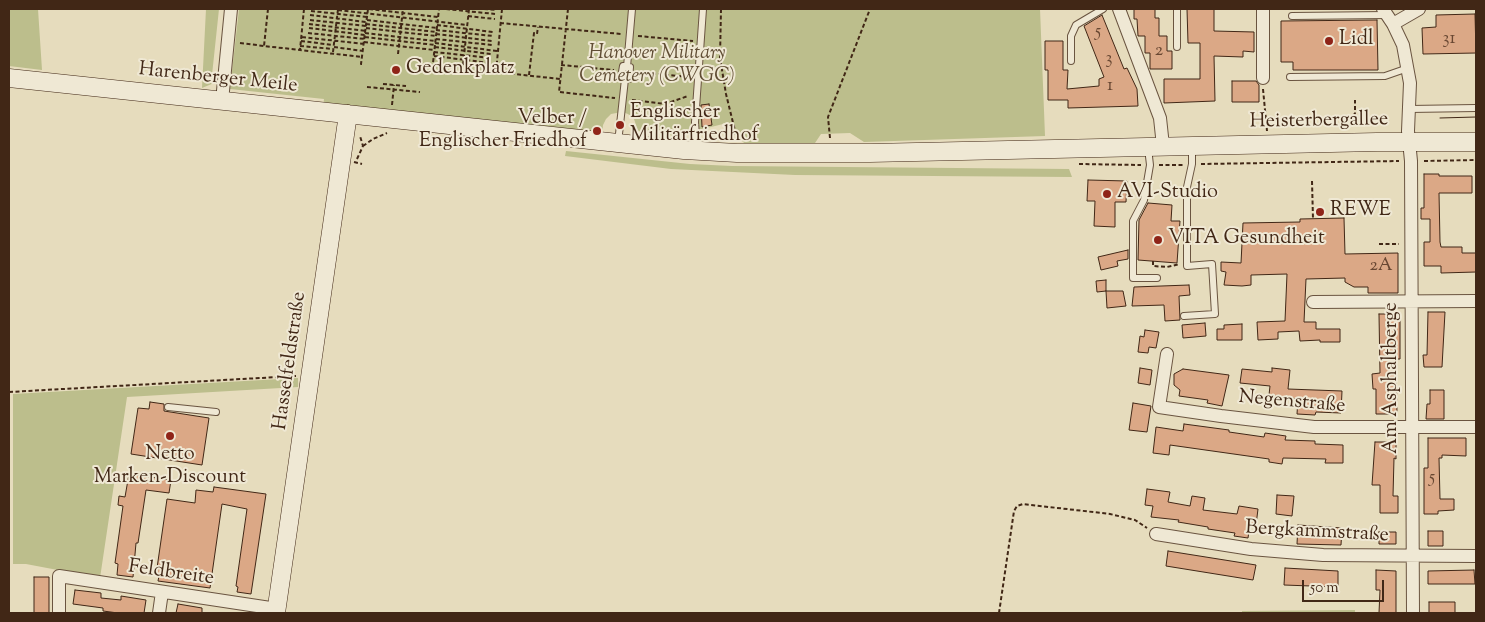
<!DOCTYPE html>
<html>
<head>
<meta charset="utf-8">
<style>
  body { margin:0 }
  #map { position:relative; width:1485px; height:622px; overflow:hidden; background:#e6dcbd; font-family:"Sorts Mill Goudy",serif }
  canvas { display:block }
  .frame { position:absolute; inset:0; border:10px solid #412716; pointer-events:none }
  .scale { position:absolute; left:1302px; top:580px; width:82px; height:22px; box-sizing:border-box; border:2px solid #412716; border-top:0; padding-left:6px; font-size:15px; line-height:18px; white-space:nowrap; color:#412716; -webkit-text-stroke:4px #efe8d4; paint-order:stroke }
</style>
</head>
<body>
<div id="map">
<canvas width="1485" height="622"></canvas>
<div class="frame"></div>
<div class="scale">50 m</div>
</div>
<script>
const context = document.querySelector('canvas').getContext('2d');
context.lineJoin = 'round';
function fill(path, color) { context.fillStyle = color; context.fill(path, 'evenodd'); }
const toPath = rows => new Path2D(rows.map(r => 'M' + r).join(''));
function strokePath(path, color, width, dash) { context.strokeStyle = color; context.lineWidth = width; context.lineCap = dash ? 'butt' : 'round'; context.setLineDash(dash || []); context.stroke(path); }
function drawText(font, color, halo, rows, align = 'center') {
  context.font = font + ' "Sorts Mill Goudy",serif'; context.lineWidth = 4; context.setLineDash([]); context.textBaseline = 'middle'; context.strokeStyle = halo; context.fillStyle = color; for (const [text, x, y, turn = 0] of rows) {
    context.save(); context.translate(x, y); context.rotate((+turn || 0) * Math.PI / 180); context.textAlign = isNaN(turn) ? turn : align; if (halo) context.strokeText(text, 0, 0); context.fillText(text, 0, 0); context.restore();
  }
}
fill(toPath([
  [9,9,38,9,42,70,9,66],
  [206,9,219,9,212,75,214,83,202,88],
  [239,9,1040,9,1045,136,864,142,850,133,821,134,815,143,744,143,727,123,675,136,637,131,636,125,634,119,628,114,622,112,611,114,606,119,603,125,602,135,323,106,324,99,230,89],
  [566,151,690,164,732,166,1069,169,1072,177,795,175,671,169,565,156],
  [298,378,298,387,127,397,100,578,26,564,13,564,13,394],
  [1355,610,1355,613,1242,613,1242,611]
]), '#bcbe8c');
const building = toPath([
  [1134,9,1155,9,1155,18,1159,18,1159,36,1167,36,1167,51,1172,51,1172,69,1150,69,1150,53,1145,53,1145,36,1138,36,1137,19,1134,19,1134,9],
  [1187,9,1214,9,1214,31,1254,32,1254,52,1243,51,1243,57,1214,56,1215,101,1164,103,1164,79,1200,79,1200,43,1188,43,1187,9],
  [1475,14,1476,53,1423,54,1422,28,1436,27,1436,15,1475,14],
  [1102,15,1124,69,1127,68,1137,89,1138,106,1068,108,1068,100,1048,100,1048,70,1045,70,1045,41,1063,41,1063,70,1068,70,1067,89,1099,86,1099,79,1104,77,1084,26,1102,15],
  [1377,20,1378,70,1293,70,1293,62,1281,62,1281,21,1377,20],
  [1232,81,1256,81,1259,85,1259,102,1232,102,1232,81],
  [709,104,712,125,702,127,701,105,709,104],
  [1424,174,1439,174,1439,176,1472,176,1472,193,1439,193,1440,242,1441,247,1462,247,1462,253,1476,253,1476,272,1441,273,1441,266,1424,266,1424,242,1430,242,1430,219,1421,219,1421,208,1424,208,1424,174],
  [1088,180,1127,181,1126,202,1115,202,1115,227,1094,226,1095,201,1087,201,1088,180],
  [1148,203,1172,205,1171,221,1180,221,1177,263,1138,260,1139,220,1148,203],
  [1344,218,1345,254,1398,253,1398,293,1368,293,1368,287,1354,287,1345,282,1345,278,1306,279,1304,322,1316,322,1316,329,1340,329,1340,342,1320,342,1320,340,1300,341,1299,331,1278,332,1278,339,1258,340,1257,322,1285,321,1287,274,1251,275,1251,285,1242,286,1224,285,1226,272,1221,271,1221,262,1241,263,1243,223,1300,222,1300,219,1344,218],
  [1128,250,1128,259,1117,261,1118,266,1101,270,1098,257,1128,250],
  [1106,280,1106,291,1097,292,1096,281,1106,280],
  [1189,285,1190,295,1179,296,1180,320,1165,321,1164,305,1132,306,1134,287,1189,285],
  [1106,291,1123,291,1126,306,1107,308,1106,291],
  [1428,312,1445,312,1442,367,1424,367,1423,355,1427,355,1428,312],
  [1379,314,1400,314,1400,359,1396,359,1397,414,1376,414,1376,389,1373,389,1372,374,1380,373,1379,314],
  [1205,323,1206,336,1183,338,1182,325,1205,323],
  [1242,324,1242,340,1217,340,1217,329,1224,329,1224,325,1242,324],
  [1145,330,1159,332,1156,348,1149,347,1148,353,1138,352,1140,336,1144,337,1145,330],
  [1140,368,1152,370,1150,385,1138,383,1140,368],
  [1272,368,1290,370,1288,389,1342,391,1341,413,1316,412,1315,415,1297,414,1298,399,1269,395,1270,386,1240,383,1242,369,1272,372,1272,368],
  [1183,369,1229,375,1222,406,1207,403,1208,400,1179,396,1180,390,1174,385,1174,374,1183,369],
  [1430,390,1444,390,1444,419,1426,419,1427,404,1430,404,1430,390],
  [150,402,164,404,164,411,209,418,202,465,131,454,138,408,149,409,150,402],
  [1133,403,1151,406,1147,432,1129,430,1133,403],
  [1184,424,1229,430,1229,432,1264,437,1265,433,1286,436,1285,440,1315,441,1315,444,1343,445,1343,463,1325,463,1326,459,1283,458,1282,464,1269,462,1269,459,1170,445,1169,455,1153,453,1156,427,1183,431,1184,424],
  [1428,438,1466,438,1466,456,1442,455,1442,458,1439,458,1440,499,1454,499,1454,510,1438,511,1438,514,1424,514,1424,468,1428,468,1428,438],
  [1375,442,1396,442,1396,459,1394,458,1393,496,1398,496,1398,513,1380,513,1380,485,1372,485,1375,442],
  [129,474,171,480,169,493,146,490,138,543,136,543,133,577,117,575,118,564,115,563,123,506,118,505,119,496,125,497,129,474],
  [214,487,266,494,251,594,237,592,238,587,236,586,247,509,222,504,210,588,158,581,159,576,156,575,167,499,195,503,196,490,213,492,214,487],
  [1147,489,1170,492,1168,502,1190,506,1192,496,1205,498,1203,510,1237,514,1239,506,1258,509,1256,525,1250,524,1248,538,1234,536,1235,533,1208,529,1208,527,1178,522,1179,520,1151,517,1153,506,1145,505,1147,489],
  [1277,495,1294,496,1292,516,1276,514,1277,495],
  [1298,525,1342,528,1341,545,1297,544,1298,525],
  [1428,531,1443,531,1443,546,1428,546,1428,531],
  [1379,532,1396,532,1396,544,1379,544,1379,532],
  [1168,551,1256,565,1253,580,1166,566,1168,551],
  [1285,568,1338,571,1338,587,1284,585,1285,568],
  [1376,570,1396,571,1396,613,1379,613,1380,590,1376,590,1376,570],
  [1474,570,1475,584,1428,584,1428,571,1474,570],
  [34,577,49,577,49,613,34,613,34,577],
  [75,590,101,593,101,598,121,600,121,596,146,600,144,613,118,613,103,611,103,608,73,604,75,590],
  [1429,602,1455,602,1455,613,1429,613,1429,602],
  [178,604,202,608,202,613,176,613,178,604]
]);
fill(building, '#dba886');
strokePath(building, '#412716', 1);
const lane = toPath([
  [1292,16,1387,15],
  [1177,47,1177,9],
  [1071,61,1071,36,1076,25,1103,9],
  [1290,77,1385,76,1408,68],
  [625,79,621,78,623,66,627,67],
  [1409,109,1476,108],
  [618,143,625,79,629,79,630,67,627,67,632,9],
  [1148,148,1150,165,1144,200,1133,221,1133,278,1157,278],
  [697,150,695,122,703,9],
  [1184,316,1215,314,1212,264,1187,266,1187,187,1192,164,1192,146],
  [168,407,216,412]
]);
const street = toPath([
  [1119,9,1160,118,1163,146],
  [1263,9,1263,78],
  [1383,9,1393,24,1403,45,1410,83,1408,131,1411,161,1413,613],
  [1393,24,1419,9],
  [222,101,231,9],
  [1313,302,1476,301],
  [1167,354,1159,407,1221,416,1314,427,1476,427],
  [1156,534,1251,549,1323,555,1476,556],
  [59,613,59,576,277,609],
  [159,613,162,592]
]);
const secondary = toPath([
  [9,78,618,143,684,150,737,153,870,153,1377,142,1476,142],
  [276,613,348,114]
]);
strokePath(lane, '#6a5440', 8);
strokePath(street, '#6a5440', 14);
strokePath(secondary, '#412716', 19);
strokePath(toPath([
  [268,9,264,46,300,50],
  [304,9,300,50,362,57],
  [369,9,438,17],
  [446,9,495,14],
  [484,9,496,10],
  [502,9,496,72,560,79],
  [568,9,559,92,615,98],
  [721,9,720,58,726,94,737,139],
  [338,10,467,25],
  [311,11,367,17],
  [310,15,366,22],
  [468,16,495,19],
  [310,20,366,26],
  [367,20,437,28],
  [500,23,621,34],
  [309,24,366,31],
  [366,24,436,32],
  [437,25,493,32],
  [309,28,365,35],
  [366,28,436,36],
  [436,30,493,36],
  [308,33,365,39],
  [365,33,435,41],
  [436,34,492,41],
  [638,36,693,41],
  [302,37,364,44],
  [365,37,435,45],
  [436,39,492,45],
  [301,41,333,45],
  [364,42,434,50],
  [240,43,264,46],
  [435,43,497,51],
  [300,46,333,49],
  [334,47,363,51],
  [435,47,491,54],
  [333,52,338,9],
  [434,52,491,58],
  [398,54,403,9],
  [434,56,490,63],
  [362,64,361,64,368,9],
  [463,64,490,67],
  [463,65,469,9],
  [561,65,614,70],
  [429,72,432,72,439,9],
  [639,72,689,77],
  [529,75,534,33,537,34,538,27],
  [383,84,406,86],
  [367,87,420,92],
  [1263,89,1267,131],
  [632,100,665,104,688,96],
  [392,105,394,85],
  [1348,128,1355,113,1355,100],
  [830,138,828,117,870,9],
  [363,146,373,139,387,133],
  [357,159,363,146,360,136],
  [1424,161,1476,160],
  [354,162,362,164],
  [1079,164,1141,165],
  [1201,164,1399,161],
  [1159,165,1184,165],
  [1312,181,1313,219],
  [1379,244,1399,244],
  [1153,261,1153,266,1167,267,1180,264],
  [9,392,296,376],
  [999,613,1014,511,1017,506,1023,504,1110,514,1135,520,1147,528]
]), '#412716', 2, [4, 2.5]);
strokePath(lane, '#efe8d4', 6);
strokePath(street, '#efe8d4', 12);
strokePath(secondary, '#efe8d4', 18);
strokePath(toPath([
  [1440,118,1476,117]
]), '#412716', 1);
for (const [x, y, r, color] of [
  [1329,41,5,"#8f2418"],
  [396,70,5,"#8f2418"],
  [620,125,5,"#8f2418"],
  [597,131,5,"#8f2418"],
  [1107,194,5,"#8f2418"],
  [1320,212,5,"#8f2418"],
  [1158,240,5,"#8f2418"],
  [170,436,5,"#8f2418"]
]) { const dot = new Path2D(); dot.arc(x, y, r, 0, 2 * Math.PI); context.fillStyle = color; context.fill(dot); strokePath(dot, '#efe8d4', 2); }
drawText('18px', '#684732', null, [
  ["5",1098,33],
  ["31",1449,40],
  ["2",1159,52],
  ["3",1109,60],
  ["1",1110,87],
  ["2A",1381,267],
  ["5",1432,479]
]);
drawText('20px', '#412716', '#efe8d4', [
  ["Lidl",1339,41],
  ["Gedenkplatz",406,70],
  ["Englischer",630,114],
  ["Militärfriedhof",630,137],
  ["Velber /",587,120,"right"],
  ["Englischer Friedhof",587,143,"right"],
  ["AVI-Studio",1117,194],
  ["REWE",1330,212],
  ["VITA Gesundheit",1168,240],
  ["Netto",170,456,"center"],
  ["Marken-Discount",170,479,"center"]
], 'left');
drawText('italic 20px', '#604d34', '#efe8d4', [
  ["Hanover Military",657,55],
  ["Cemetery (CWGC)",657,78]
]);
drawText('20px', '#412716', '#efe8d4', [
  ["Harenberger Meile",218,79,6],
  ["Heisterbergallee",1319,122,-1],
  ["Hasselfeldstraße",291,361,-82],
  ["Am Asphaltberge",1393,378,-90],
  ["Negenstraße",1292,403,5],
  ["Bergkammstraße",1317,533,3],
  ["Feldbreite",171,574,8]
]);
</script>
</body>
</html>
